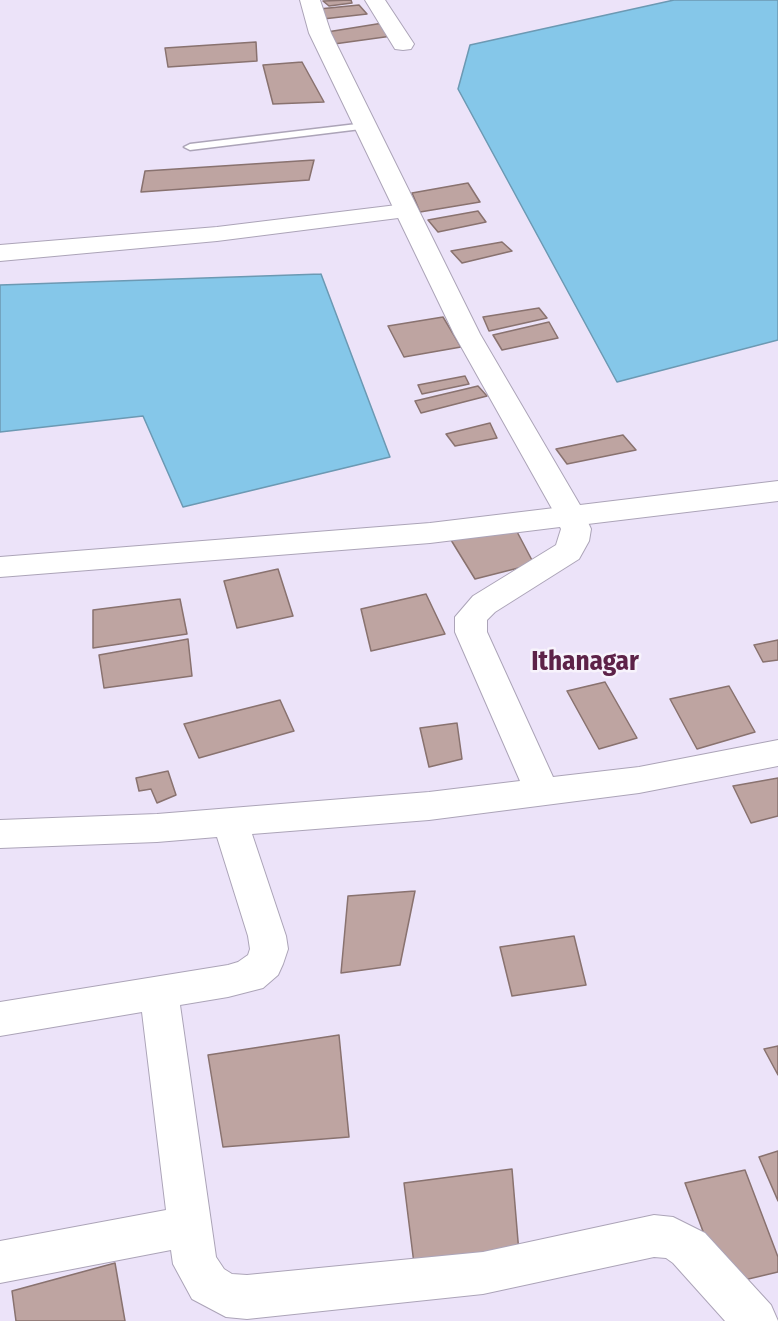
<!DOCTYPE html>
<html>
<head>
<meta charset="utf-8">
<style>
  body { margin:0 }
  canvas { display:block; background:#ece3f9 }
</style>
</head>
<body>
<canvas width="778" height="1321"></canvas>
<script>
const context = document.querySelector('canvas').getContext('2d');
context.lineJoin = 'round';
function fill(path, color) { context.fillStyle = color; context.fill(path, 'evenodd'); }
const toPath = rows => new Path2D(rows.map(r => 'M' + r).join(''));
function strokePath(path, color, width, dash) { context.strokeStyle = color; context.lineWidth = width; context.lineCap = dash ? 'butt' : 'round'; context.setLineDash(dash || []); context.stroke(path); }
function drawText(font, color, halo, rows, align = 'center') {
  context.font = font + ' "Fira Sans Condensed",sans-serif'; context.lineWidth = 5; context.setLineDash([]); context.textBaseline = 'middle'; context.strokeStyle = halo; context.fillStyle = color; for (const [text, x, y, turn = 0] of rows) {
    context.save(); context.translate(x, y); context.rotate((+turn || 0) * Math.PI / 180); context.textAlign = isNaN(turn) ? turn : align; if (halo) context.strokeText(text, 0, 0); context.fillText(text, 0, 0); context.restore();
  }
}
const water = toPath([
  [674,0,778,0,778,340,617,382,458,89,470,45,674,0],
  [321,274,390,457,183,507,143,416,0,432,0,285,321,274]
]);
fill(water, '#85c7e9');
strokePath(water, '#6c99b3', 1.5);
const building = toPath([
  [351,0,352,3,329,6,323,1,351,0],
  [359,5,367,14,323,19,319,9,359,5],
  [383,23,392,36,334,44,327,32,383,23],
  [256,42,257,61,168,67,165,48,256,42],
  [302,62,324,102,273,104,263,65,302,62],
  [314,160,309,180,141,192,145,171,314,160],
  [468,183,480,202,420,212,412,193,468,183],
  [478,211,486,222,438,232,428,220,478,211],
  [502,242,512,251,462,263,451,251,502,242],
  [539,308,547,318,489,331,483,317,539,308],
  [443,317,461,347,404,357,388,326,443,317],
  [549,322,558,338,502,350,493,335,549,322],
  [465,376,469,384,422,394,418,385,465,376],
  [478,386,487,396,421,413,415,401,478,386],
  [490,423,497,438,455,446,446,434,490,423],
  [623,435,636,450,567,464,556,449,623,435],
  [514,526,534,564,475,579,451,540,514,526],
  [278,569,293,616,237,628,224,581,278,569],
  [426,594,445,634,371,651,361,609,426,594],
  [180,599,187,634,93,648,93,610,180,599],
  [188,639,192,676,104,688,99,655,188,639],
  [778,640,778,660,763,662,754,645,778,640],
  [605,682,637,738,599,749,567,691,605,682],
  [729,686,755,732,697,749,670,699,729,686],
  [280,700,294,731,199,758,184,724,280,700],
  [457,723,462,759,429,767,420,728,457,723],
  [168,771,176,795,157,803,151,789,139,791,136,778,168,771],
  [778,778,778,816,751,823,733,786,778,778],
  [415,891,400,965,341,973,348,896,415,891],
  [574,936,586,985,512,996,500,947,574,936],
  [339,1035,349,1137,223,1147,208,1055,339,1035],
  [778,1046,778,1075,764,1049,778,1046],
  [778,1151,778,1201,759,1157,778,1151],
  [512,1169,520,1265,416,1280,404,1183,512,1169],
  [745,1170,778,1257,778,1272,723,1285,685,1183,745,1170],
  [115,1263,125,1321,16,1321,12,1291,115,1263]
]);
fill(building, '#bea4a1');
strokePath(building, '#89726f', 1.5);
const lane = toPath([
  [365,123,371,126,369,128,190,150,184,147,190,144,365,123]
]);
const street = toPath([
  [365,0,385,0,414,44,411,49,403,50,395,49,365,0],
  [405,204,414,206,417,211,414,216,217,241,0,261,0,245,217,227,405,204],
  [571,506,582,509,591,529,589,541,579,559,495,612,487,620,487,632,553,777,639,767,778,740,778,766,639,793,429,820,252,834,286,936,288,949,283,964,278,975,263,988,228,997,180,1005,216,1257,224,1269,232,1274,247,1275,483,1252,654,1215,673,1217,705,1233,771,1305,778,1321,725,1321,673,1263,666,1258,654,1257,483,1294,247,1319,226,1317,192,1299,173,1264,171,1250,0,1283,0,1241,166,1210,142,1012,0,1036,0,1002,228,965,238,962,248,955,250,949,248,936,217,837,157,842,0,848,0,820,157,814,429,792,520,781,455,632,455,617,473,596,556,545,561,529,560,527,430,543,0,577,0,557,430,523,571,506]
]);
const secondary = toPath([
  [300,0,320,0,331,33,480,334,580,505,778,481,778,501,571,526,560,523,454,334,309,33,300,0]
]);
strokePath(lane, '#aca4b8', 3);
strokePath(street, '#aca4b8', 2);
strokePath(secondary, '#aca4b8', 2);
fill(lane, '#fff');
fill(street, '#fff');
fill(secondary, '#fff');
drawText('bold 27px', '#5d2248', '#f7f3fc', [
  ["Ithanagar",585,662]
]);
</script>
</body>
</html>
